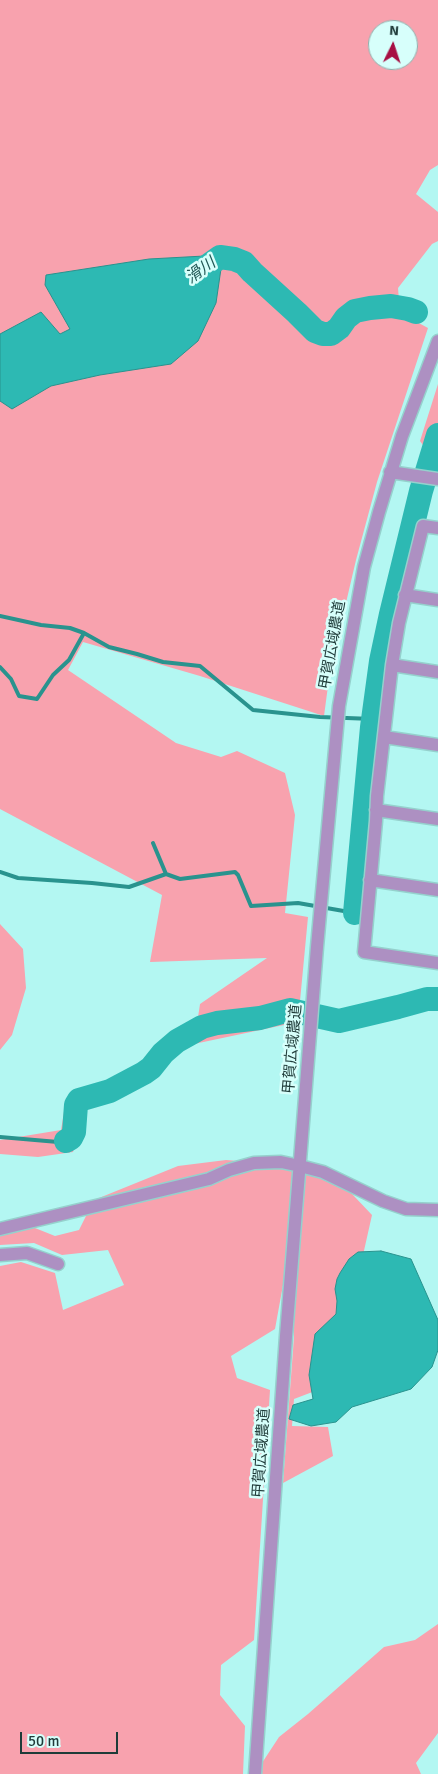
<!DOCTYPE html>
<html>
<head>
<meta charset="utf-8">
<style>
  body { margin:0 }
  #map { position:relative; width:438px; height:1774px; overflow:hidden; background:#b3f7f2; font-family:Signika,sans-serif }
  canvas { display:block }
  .north { position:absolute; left:368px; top:20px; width:50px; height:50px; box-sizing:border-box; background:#d7fffb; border:1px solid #8db1ad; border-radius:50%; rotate:4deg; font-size:14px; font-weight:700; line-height:20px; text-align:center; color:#1f3b39 }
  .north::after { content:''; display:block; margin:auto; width:18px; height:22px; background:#a71043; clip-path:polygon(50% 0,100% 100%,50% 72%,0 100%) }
  .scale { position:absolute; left:20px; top:1732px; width:98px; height:22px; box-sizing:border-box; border:2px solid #1f3b39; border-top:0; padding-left:6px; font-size:15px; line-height:18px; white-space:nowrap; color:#1f3b39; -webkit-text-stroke:4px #d7fffb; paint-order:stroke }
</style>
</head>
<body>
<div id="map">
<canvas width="438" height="1774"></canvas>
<div class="north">N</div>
<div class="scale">50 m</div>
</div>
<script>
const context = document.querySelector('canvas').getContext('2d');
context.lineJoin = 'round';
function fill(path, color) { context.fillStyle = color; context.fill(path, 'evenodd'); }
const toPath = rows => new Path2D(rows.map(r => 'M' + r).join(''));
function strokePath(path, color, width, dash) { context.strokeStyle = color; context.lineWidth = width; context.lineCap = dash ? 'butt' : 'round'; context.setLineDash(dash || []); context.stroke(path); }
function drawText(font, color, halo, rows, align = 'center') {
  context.font = font + ' Signika,"Noto Sans JP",sans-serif'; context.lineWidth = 5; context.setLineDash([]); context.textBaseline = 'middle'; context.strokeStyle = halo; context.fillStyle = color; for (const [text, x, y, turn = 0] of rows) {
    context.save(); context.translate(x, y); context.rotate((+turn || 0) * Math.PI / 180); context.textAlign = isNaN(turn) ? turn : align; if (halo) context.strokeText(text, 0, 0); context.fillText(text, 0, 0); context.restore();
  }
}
fill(toPath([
  [0,0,438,0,438,165,430,170,416,194,438,212,438,241,432,244,398,288,400,313,428,328,377,482,356,560,330,671,324,716,200,676,83,642,68,670,176,743,221,757,237,751,285,773,295,815,285,913,308,917,298,1022,194,1044,200,1004,267,958,150,962,162,895,0,809],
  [378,30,408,30,408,60,378,60],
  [438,384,438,456,434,460,420,441],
  [0,924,23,949,26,988,12,1035,0,1050],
  [64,1112,81,1120,73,1152,38,1157,0,1154,0,1140,61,1130],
  [226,1160,278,1164,335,1176,372,1215,361,1264,315,1391,294,1399,292,1426,328,1427,333,1456,283,1483,294,1337,287,1263,275,1329,231,1356,237,1378,270,1390,254,1640,221,1665,220,1695,245,1726,243,1774,0,1774,0,1266,21,1262,55,1273,63,1310,124,1285,108,1250,62,1255,34,1243,0,1245,0,1236,25,1224,55,1236,79,1230,94,1200,178,1166],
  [438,1624,438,1733,416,1763,421,1774,260,1774,260,1766,279,1737,308,1714,384,1647,415,1640]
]), '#f8a2ae');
const water = toPath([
  [223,255,216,303,198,341,171,364,100,375,51,386,12,409,0,401,0,334,41,312,60,334,70,329,45,285,46,275,149,259,223,255],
  [381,1251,411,1259,438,1320,438,1350,432,1367,411,1389,352,1407,336,1422,311,1426,289,1419,293,1405,313,1399,309,1375,315,1334,336,1314,337,1301,335,1289,337,1279,340,1273,349,1259,358,1252,381,1251]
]);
fill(water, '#2db9b3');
strokePath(water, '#29938e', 1);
strokePath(toPath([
  [0,616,41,625,70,628,84,633,109,647,137,654,163,662,200,666,253,710,320,717,373,719],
  [0,667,11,679,19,696,37,699,53,675,69,660,84,633],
  [153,843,166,874],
  [0,872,18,878,92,883,129,887,166,874,180,879,235,872,238,875,251,906,298,903,355,913],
  [0,1137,58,1142,66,1141]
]), '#29938e', 4);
strokePath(toPath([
  [196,274,220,257,234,259,244,263,252,272,297,313,315,331,323,334,331,334,339,328,346,318,355,311,370,308,391,306,408,309,416,312],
  [355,913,372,727,381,661,391,614,421,491,438,435],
  [66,1141,71,1138,74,1132,76,1105,79,1100,110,1091,144,1073,151,1068,163,1053,177,1041,202,1027,217,1023,260,1018,290,1010,339,1021,398,1007,427,999,438,999]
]), '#2db9b3', 24);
const minor = toPath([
  [390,472,438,479],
  [438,528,423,526,399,623,392,665,377,796,376,821,364,952,438,963],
  [405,595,438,600],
  [392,665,438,672],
  [384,737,438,745],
  [376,810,438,819],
  [370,880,438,890],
  [0,1229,209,1179,229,1170,254,1163,281,1162,300,1166,323,1172,383,1201,406,1209,438,1210],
  [0,1255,27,1253,58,1264],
  [255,1774,286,1336,317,947,339,706,364,567,379,512,402,436,438,341]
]);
strokePath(minor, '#95d1cd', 15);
strokePath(minor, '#ad90c2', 12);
drawText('15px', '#1f3b39', '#d7fffb', [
  ["甲賀広域農道",333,645,-80],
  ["甲賀広域農道",293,1049,-85],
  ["甲賀広域農道",262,1453,-86]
]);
drawText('italic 16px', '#205754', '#d7fffb', [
  ["滑川",201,271,-36]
]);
</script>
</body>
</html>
